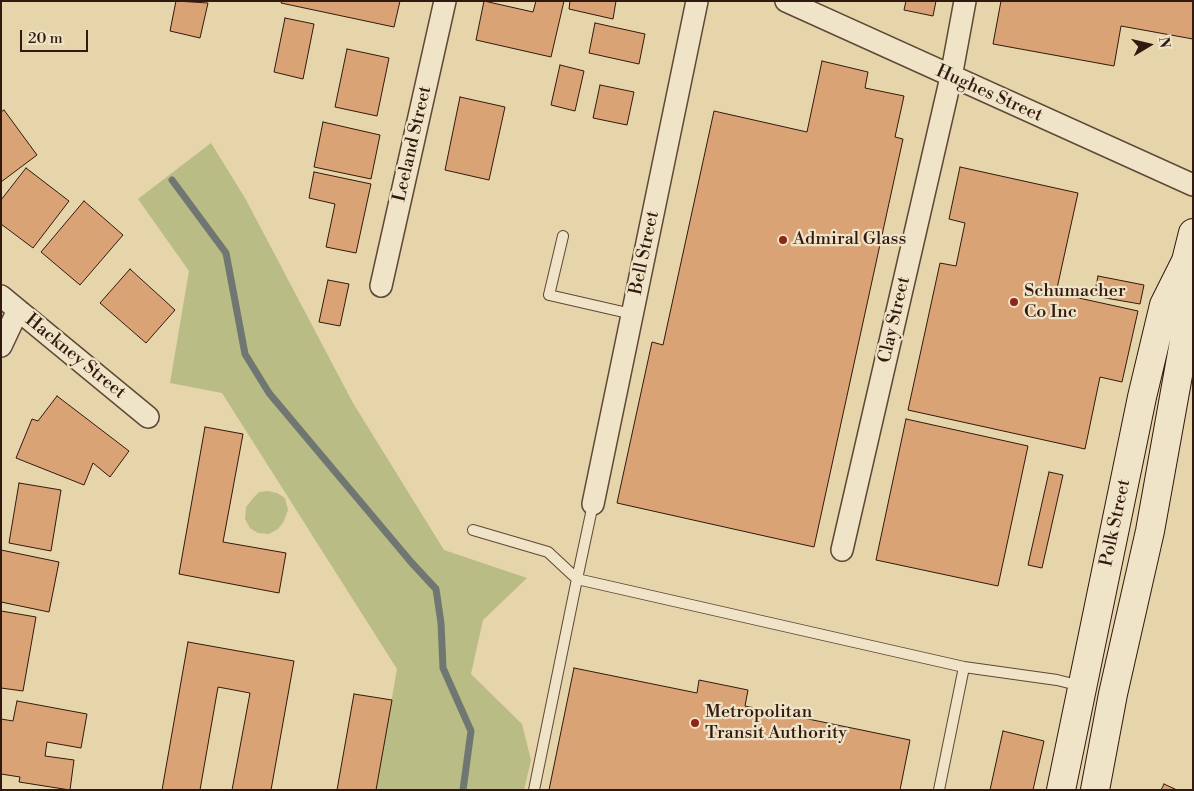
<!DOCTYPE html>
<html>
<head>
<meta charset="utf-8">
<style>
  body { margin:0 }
  #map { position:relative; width:1194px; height:791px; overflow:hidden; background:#e6d4aa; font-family:"Libre Bodoni",serif }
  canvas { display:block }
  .frame { position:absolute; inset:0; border:2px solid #32190f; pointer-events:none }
  .north { position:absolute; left:1124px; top:20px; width:50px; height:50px; -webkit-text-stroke:4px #efe3c8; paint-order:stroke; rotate:81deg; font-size:14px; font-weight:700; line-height:20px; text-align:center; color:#32190f }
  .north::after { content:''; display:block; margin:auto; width:18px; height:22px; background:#32190f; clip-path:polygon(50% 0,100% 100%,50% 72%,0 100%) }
  .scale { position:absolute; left:20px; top:30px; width:68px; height:22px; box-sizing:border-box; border:2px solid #32190f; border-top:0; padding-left:6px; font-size:15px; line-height:18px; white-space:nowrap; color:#32190f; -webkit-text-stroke:4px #efe3c8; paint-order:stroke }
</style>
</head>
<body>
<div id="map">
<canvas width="1194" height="791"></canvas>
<div class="frame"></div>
<div class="north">N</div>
<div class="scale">20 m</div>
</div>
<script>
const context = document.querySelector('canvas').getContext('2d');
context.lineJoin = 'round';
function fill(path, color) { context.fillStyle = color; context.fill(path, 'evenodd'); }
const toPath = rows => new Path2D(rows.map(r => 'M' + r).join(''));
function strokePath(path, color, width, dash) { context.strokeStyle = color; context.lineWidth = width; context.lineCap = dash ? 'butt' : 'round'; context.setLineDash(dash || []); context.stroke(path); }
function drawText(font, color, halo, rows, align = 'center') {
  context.font = font + ' "Libre Bodoni",serif'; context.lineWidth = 4.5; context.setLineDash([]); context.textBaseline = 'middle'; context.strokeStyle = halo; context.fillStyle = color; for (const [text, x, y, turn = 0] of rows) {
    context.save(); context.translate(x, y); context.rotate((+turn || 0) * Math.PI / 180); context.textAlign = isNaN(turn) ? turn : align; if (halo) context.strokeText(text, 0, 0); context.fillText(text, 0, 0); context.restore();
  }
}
fill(toPath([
  [211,143,245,198,353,403,444,550,527,578,483,620,471,674,522,724,531,760,524,790,376,790,397,669,222,393,170,383,189,271,138,199],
  [268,491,277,493,285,498,288,510,284,521,278,529,269,534,258,533,250,528,245,519,246,507,254,497,259,492]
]), '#b9bc85');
strokePath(toPath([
  [172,180,226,253,245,354,269,393,411,562,436,589,441,623,443,668,471,731,463,790]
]), '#707772', 7);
const building = toPath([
  [176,1,208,3,200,38,170,31,176,1],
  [282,1,400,1,394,27,281,3,282,1],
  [484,1,533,12,536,1,564,1,551,57,476,40,484,1],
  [570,1,616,1,613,19,569,9,570,1],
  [906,1,936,1,933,16,904,10,906,1],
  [1001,1,1193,1,1193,39,1121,26,1114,66,993,44,1001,1],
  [285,18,314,24,303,79,274,72,285,18],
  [595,23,645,34,639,64,589,53,595,23],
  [347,49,389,58,377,116,335,107,347,49],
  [822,61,868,72,865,88,904,96,895,137,903,139,814,547,617,503,652,342,663,345,714,111,807,132,822,61],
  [560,65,584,71,575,111,551,105,560,65],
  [600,85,634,92,627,125,593,118,600,85],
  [460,97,505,107,489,180,445,170,460,97],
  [4,110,37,155,1,182,1,112,4,110],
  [323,122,380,135,371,179,314,167,323,122],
  [960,167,1078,193,1056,293,1138,311,1122,382,1100,377,1085,449,908,410,940,263,956,266,965,223,949,219,960,167],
  [26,168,69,201,33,248,1,224,1,200,26,168],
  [314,172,371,184,356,253,326,247,335,204,309,198,314,172],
  [84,201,123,235,80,285,41,252,84,201],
  [130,269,175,310,146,343,100,303,130,269],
  [1098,276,1144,285,1140,304,1094,296,1098,276],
  [328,280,349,284,340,326,319,322,328,280],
  [57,396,129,451,110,477,93,463,84,485,16,458,32,419,38,421,57,396],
  [906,419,1028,446,998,586,876,560,906,419],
  [205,427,243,434,223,542,286,553,279,593,179,574,205,427],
  [1049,472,1063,475,1042,568,1028,565,1049,472],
  [19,483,61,490,51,551,9,543,19,483],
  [1,550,59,562,49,612,1,602,1,550],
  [1,611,36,617,23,691,1,688,1,611],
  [188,642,294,661,271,790,232,790,250,693,218,687,200,790,162,790,188,642],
  [574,668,697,693,699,680,748,690,745,706,910,740,900,790,549,790,574,668],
  [354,694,392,700,376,790,337,790,354,694],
  [17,701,87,714,81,748,47,742,45,756,74,760,70,790,19,782,20,777,1,774,1,719,13,721,17,701],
  [1003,731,1044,741,1033,790,990,790,1003,731],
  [1164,784,1177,790,1161,790,1164,784]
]);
fill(building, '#d9a376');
strokePath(building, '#32190f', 1);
const service = toPath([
  [563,236,549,295,632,314],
  [593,504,577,579,964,667,1057,680,1081,686],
  [473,530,548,552,577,579,534,790],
  [939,790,964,667]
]);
const minor = toPath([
  [786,1,1193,185],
  [381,286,445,1],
  [1,296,148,417],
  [1,346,18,310],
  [593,504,697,1],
  [842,550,951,77,965,1]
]);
const secondary = toPath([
  [1061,790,1142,397,1164,305,1186,261,1193,233],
  [1095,790,1113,694,1150,531,1189,314,1186,262]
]);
strokePath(service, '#5f4836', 12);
strokePath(minor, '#5f4836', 24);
strokePath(secondary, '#32190f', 30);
strokePath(service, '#efe3c8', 10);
strokePath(minor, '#efe3c8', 21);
strokePath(secondary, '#efe3c8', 28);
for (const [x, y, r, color] of [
  [783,240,5,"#8f2418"],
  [1014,302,5,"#8f2418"],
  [695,723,5,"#8f2418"]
]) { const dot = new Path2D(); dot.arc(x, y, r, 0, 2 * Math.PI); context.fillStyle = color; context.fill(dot); strokePath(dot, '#efe3c8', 2); }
drawText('18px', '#32190f', '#efe3c8', [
  ["Hughes Street",989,94,24],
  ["Leeland Street",413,144,-77],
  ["Bell Street",645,253,-78],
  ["Clay Street",895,320,-77],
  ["Hackney Street",75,357,39],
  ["Polk Street",1116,523,-78]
]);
drawText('18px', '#32190f', '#efe3c8', [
  ["Admiral Glass",793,240],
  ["Schumacher",1024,292],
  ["Co Inc",1024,313],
  ["Metropolitan",705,713],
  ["Transit Authority",705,734]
], 'left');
</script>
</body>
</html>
